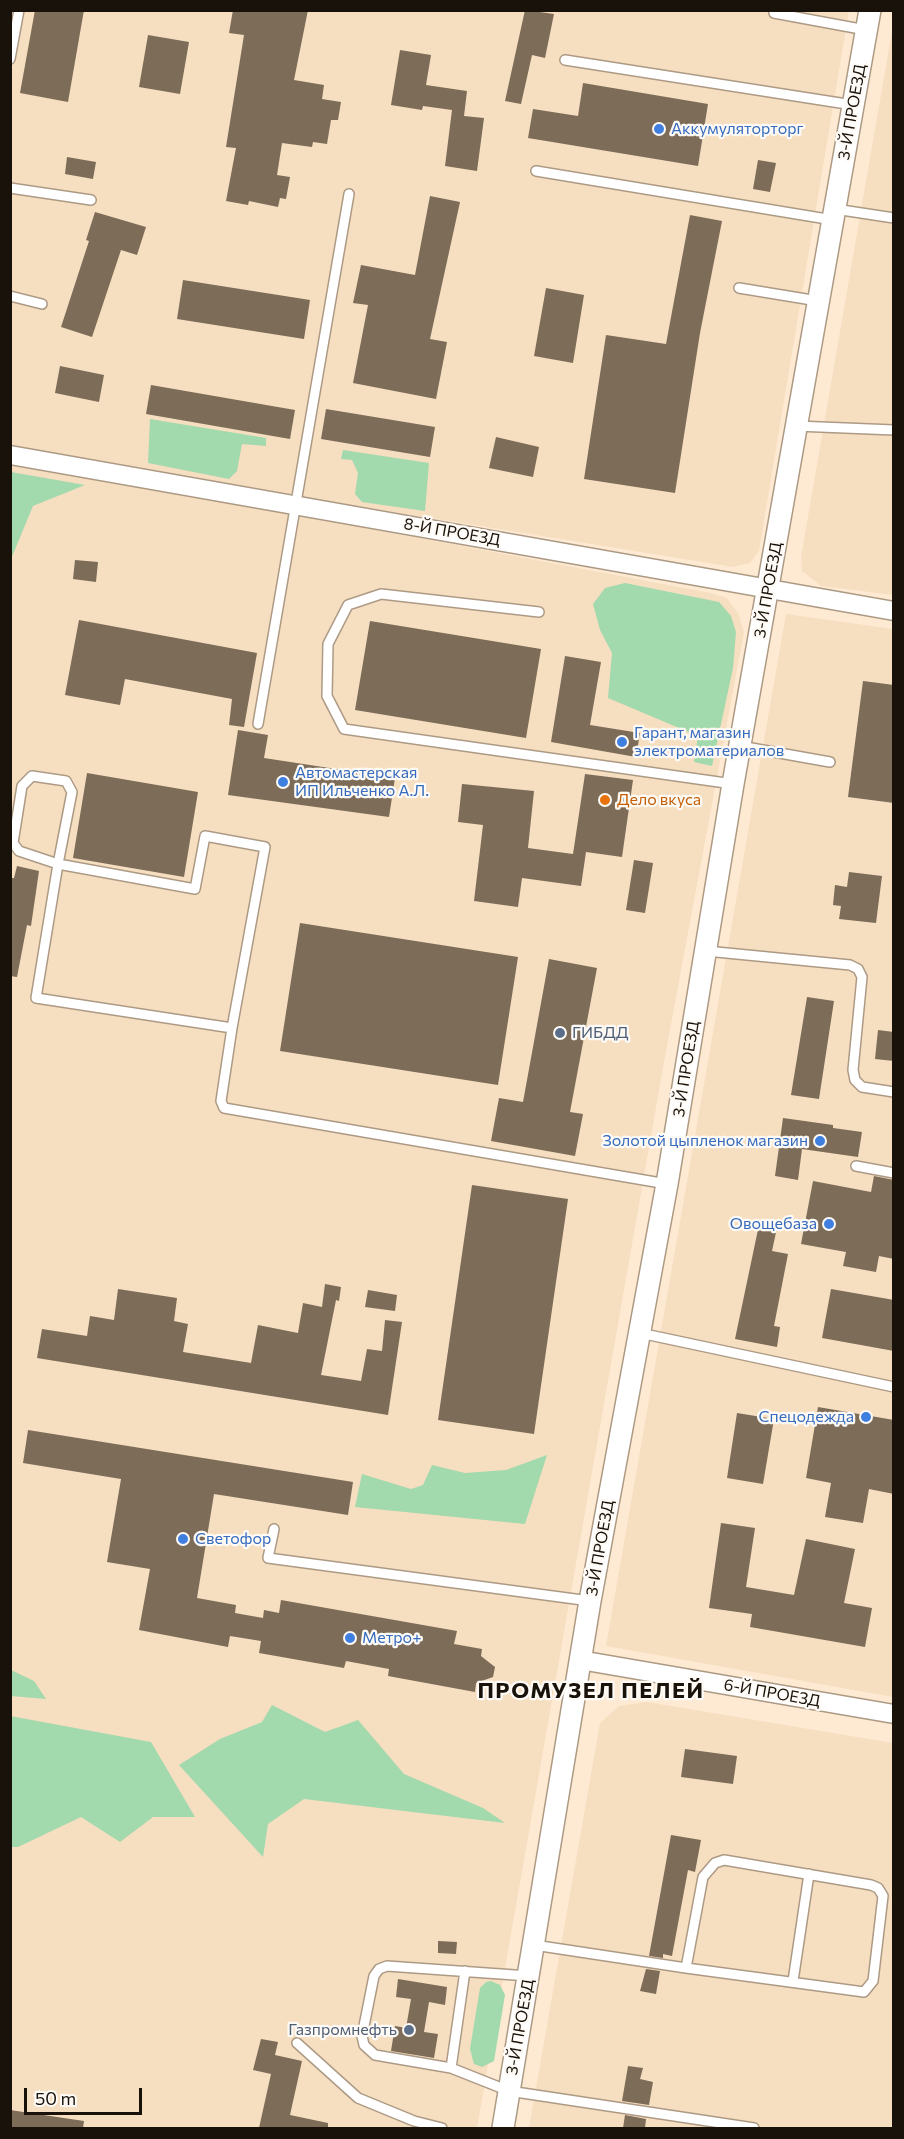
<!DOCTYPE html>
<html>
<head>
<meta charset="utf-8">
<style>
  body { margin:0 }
  #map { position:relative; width:904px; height:2139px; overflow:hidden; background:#feead3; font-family:Commissioner,sans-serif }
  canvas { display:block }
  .frame { position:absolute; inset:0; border:12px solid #19120a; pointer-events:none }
  .scale { position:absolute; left:24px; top:2088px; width:118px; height:27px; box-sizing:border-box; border:3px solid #19120a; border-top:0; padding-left:8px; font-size:18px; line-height:21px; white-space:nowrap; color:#19120a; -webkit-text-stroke:4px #fefaf6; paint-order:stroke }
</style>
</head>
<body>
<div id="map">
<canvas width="904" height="2139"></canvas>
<div class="frame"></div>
<div class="scale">50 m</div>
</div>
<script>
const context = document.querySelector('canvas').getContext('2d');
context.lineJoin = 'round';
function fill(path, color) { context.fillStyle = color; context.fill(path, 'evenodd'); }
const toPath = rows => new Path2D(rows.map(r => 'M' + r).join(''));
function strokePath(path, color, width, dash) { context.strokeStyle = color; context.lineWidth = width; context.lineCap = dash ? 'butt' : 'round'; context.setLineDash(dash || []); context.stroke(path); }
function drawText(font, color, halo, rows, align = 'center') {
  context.font = font + ' Commissioner,sans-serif'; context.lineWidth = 4.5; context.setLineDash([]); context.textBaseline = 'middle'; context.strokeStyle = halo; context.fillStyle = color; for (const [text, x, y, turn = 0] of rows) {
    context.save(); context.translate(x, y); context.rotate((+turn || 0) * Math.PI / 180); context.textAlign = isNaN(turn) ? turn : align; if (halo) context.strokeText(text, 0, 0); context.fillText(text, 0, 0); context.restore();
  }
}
fill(toPath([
  [10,11,849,11,759,551,750,563,733,567,11,450],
  [893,25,893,595,821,586,802,571,801,557],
  [10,461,711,593,727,598,739,615,744,632,664,1062,477,2128,11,2128],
  [786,614,893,629,893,1697,606,1646],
  [647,1702,893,1743,893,2128,529,2128,600,1723,619,1706]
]), '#f6dec1');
fill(toPath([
  [150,419,266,438,266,446,242,444,237,471,229,479,148,463],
  [343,450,429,463,425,511,362,502,355,494,358,473,352,460,341,459],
  [11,472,85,485,33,506,11,559],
  [625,583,719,602,731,616,736,632,733,668,712,766,694,762,698,736,608,698,612,653,600,630,593,604,605,588],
  [547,1455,525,1524,355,1507,362,1474,411,1489,423,1485,432,1465,465,1473,506,1470],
  [11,1670,34,1681,46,1699,11,1696],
  [272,1705,325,1732,358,1720,404,1774,483,1808,505,1823,304,1799,268,1824,263,1857,179,1765,220,1739,262,1722],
  [10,1716,151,1742,195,1817,153,1817,120,1842,81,1817,18,1847,11,1847],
  [491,1981,500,1985,505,1995,494,2061,482,2067,474,2064,470,2049,480,1988,486,1982]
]), '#a2d9ad');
fill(toPath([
  [35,10,84,10,68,102,20,93],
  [233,10,308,10,294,80,324,85,322,99,341,102,338,120,331,120,327,144,313,142,312,147,282,143,277,175,290,177,286,199,280,198,278,207,249,201,248,205,226,201,236,148,226,147,244,35,229,33],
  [525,10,554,14,545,58,532,55,521,104,505,101],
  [148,35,189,42,180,94,139,87],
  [400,50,431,55,426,85,467,91,464,116,484,118,477,171,445,166,452,110,423,106,422,110,391,105],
  [583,83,708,104,698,166,528,138,533,109,578,116],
  [67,157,96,162,93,179,65,174],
  [758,160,776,163,770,192,753,189],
  [430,196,460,202,430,339,447,342,436,399,353,383,368,305,353,303,361,265,415,275],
  [95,212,146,227,137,255,121,250,92,337,61,327,89,241,86,240],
  [690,215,722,221,700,333,675,493,584,479,606,335,666,344],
  [183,280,310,300,304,339,177,319],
  [546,288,584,295,573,363,534,356],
  [60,366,104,375,99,402,55,393],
  [151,385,295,410,290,439,146,414],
  [326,409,435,427,430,457,321,439],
  [496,437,539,447,533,477,489,468],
  [75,560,98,562,96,582,73,579],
  [79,620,257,653,244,727,229,725,232,699,125,679,120,705,65,695],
  [370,621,541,649,526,738,355,710],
  [565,656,601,662,590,725,640,733,636,757,551,742],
  [863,681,894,685,894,803,848,797],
  [238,730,268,735,264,758,395,778,389,817,228,795],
  [87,773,198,792,184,877,73,858],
  [585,774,633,780,622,857,586,852,581,886,522,878,518,907,474,901,483,825,458,822,462,784,534,791,528,848,573,854],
  [634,860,653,863,645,913,626,910],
  [17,866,39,871,31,926,27,925,17,977,10,976,10,878,14,878],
  [849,872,882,876,876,923,839,919,841,906,833,905,835,885,847,887],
  [300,923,518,957,498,1085,280,1051],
  [549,959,597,968,570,1112,583,1114,575,1156,491,1141,499,1098,523,1102],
  [807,997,834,1001,819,1099,791,1095],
  [878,1030,894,1032,894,1061,875,1059],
  [783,1118,833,1125,833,1128,862,1132,858,1157,802,1149,798,1180,775,1176],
  [874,1176,894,1180,894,1259,879,1256,876,1272,843,1266,846,1252,801,1244,813,1181,871,1192],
  [472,1185,568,1199,534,1434,438,1420],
  [760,1220,778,1223,772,1251,788,1254,774,1326,780,1327,777,1347,735,1339],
  [325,1284,341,1287,339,1301,336,1300,321,1375,361,1381,367,1349,382,1351,385,1320,402,1322,388,1415,37,1358,42,1329,87,1336,90,1316,114,1320,118,1289,177,1298,174,1321,188,1324,183,1352,251,1363,258,1325,298,1333,303,1303,322,1307],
  [831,1289,894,1300,894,1351,822,1338],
  [368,1290,397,1295,395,1311,365,1307],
  [818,1407,894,1420,894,1494,869,1489,863,1523,825,1517,831,1483,806,1478],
  [737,1413,774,1419,763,1484,727,1478],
  [28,1430,353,1482,348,1515,214,1494,197,1598,236,1605,235,1613,263,1618,264,1610,279,1613,281,1600,457,1631,454,1644,482,1649,481,1656,495,1667,493,1677,476,1683,475,1692,388,1676,389,1669,346,1661,344,1668,259,1653,261,1641,230,1636,228,1647,139,1630,150,1569,107,1562,121,1479,23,1463],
  [721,1523,755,1528,746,1587,794,1595,806,1539,855,1549,844,1603,872,1608,865,1647,750,1627,752,1614,709,1608],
  [685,1749,737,1756,733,1784,681,1777],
  [671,1835,701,1840,695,1872,688,1870,672,1956,663,1954,663,1958,649,1956],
  [438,1941,457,1942,456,1954,438,1953],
  [646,1969,660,1971,656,1994,640,1991],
  [398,1979,447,1987,445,2005,429,2002,424,2032,438,2034,434,2058,391,2051,395,2026,406,2028,411,1999,396,1997],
  [261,2039,278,2042,275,2055,302,2061,290,2115,328,2123,328,2128,259,2128,271,2074,253,2070],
  [628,2066,643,2068,640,2079,653,2082,649,2105,622,2101],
  [10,2110,84,2121,83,2128,10,2128],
  [625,2115,646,2119,645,2128,623,2128]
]), '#7d6c58');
const service = toPath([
  [774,13,866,30],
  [10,59,19,10],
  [565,60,853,105],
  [536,171,833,220],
  [10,188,91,200],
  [835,209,894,218],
  [739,288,818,301],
  [10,296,42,304],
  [796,426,894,430],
  [539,612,381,594,348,605,328,644,327,696,344,729,733,784],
  [258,724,349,194],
  [740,746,830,762],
  [706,951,850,965,858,969,862,977,853,1070,855,1080,862,1087,894,1092],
  [232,1028,36,998,58,864,72,792,66,781,32,776,22,786,13,843,19,851,58,864,195,889,205,836,265,847,232,1028,221,1101,224,1108,667,1184],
  [856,1166,894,1173],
  [640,1333,894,1387],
  [274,1529,268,1558,590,1601],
  [534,1945,686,1968,864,1992,873,1981,883,1896,878,1888,871,1885,724,1860,715,1863,703,1877,686,1968],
  [529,1976,387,1966,379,1969,374,1976,362,2036,364,2045,375,2055,451,2068,509,2091,754,2128],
  [793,1981,809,1874],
  [297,2043,358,2098,414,2121,442,2128],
  [451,2068,465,1971]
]);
const minor = toPath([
  [10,455,894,611],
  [580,1660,894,1714]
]);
const tertiary = toPath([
  [503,2128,590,1601,667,1184,733,784,870,10]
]);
strokePath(service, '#ad9a85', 12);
strokePath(minor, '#ad9a85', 21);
strokePath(tertiary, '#ad9a85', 24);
strokePath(service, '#fff', 9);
strokePath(minor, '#fff', 18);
strokePath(tertiary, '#fff', 21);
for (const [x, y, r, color] of [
  [659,129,6,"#3f7fe0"],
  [622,742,6,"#3f7fe0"],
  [283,782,6,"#3f7fe0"],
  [605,800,6,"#e8710a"],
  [560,1033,6,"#5c6f8a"],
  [820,1141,6,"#3f7fe0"],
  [829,1224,6,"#3f7fe0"],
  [866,1417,6,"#3f7fe0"],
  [183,1539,6,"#3f7fe0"],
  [350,1638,6,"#3f7fe0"],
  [409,2030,6,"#5c6f8a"]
]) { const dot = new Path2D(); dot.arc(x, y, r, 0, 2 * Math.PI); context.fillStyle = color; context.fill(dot); strokePath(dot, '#fefaf6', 2); }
drawText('16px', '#19120a', '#fefaf6', [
  ["3-Й ПРОЕЗД",852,112,-80],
  ["8-Й ПРОЕЗД",452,532,10],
  ["3-Й ПРОЕЗД",768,590,-80],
  ["3-Й ПРОЕЗД",686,1069,-81],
  ["3-Й ПРОЕЗД",600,1548,-80],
  ["6-Й ПРОЕЗД",772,1693,10],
  ["3-Й ПРОЕЗД",520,2027,-80]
]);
drawText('16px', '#366cbe', '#fefaf6', [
  ["Аккумуляторторг",671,129],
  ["Гарант, магазин",634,733],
  ["электроматериалов",634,751],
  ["Автомастерская",295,773],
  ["ИП Ильченко А.Л.",295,791],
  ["Золотой цыпленок магазин",808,1141,"right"],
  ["Овощебаза",817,1224,"right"],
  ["Спецодежда",854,1417,"right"],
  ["Светофор",195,1539],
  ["Метро+",362,1638]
], 'left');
drawText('16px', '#c56008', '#fefaf6', [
  ["Дело вкуса",617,800]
], 'left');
drawText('16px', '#4e5e75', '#fefaf6', [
  ["ГИБДД",572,1033],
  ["Газпромнефть",397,2030,"right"]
], 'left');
context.letterSpacing = '1.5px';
drawText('bold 22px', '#19120a', '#fefaf6', [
  ["ПРОМУЗЕЛ ПЕЛЕЙ",591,1691]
]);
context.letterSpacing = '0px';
</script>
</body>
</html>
